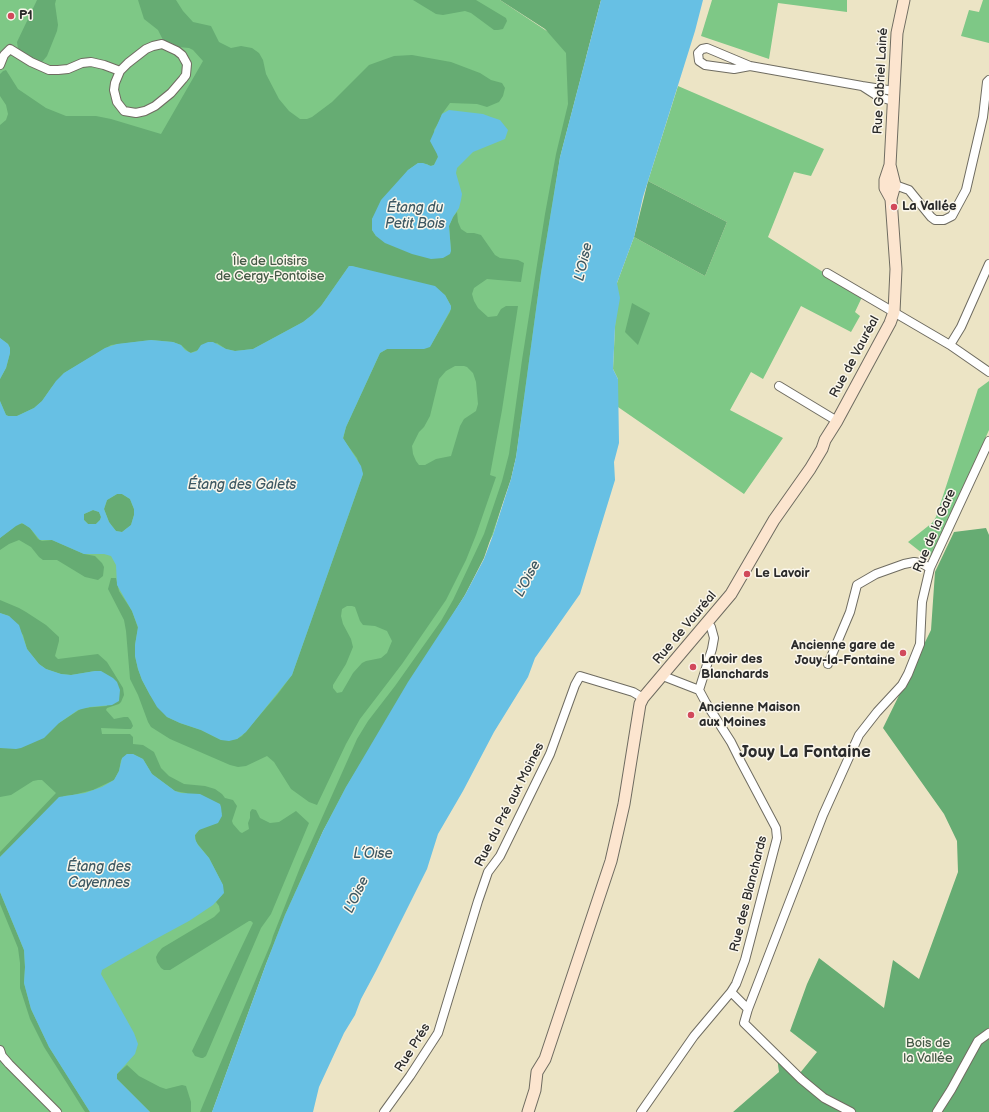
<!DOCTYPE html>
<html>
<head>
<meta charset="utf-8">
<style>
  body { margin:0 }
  canvas { display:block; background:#ece4c5 }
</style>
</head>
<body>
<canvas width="989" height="1112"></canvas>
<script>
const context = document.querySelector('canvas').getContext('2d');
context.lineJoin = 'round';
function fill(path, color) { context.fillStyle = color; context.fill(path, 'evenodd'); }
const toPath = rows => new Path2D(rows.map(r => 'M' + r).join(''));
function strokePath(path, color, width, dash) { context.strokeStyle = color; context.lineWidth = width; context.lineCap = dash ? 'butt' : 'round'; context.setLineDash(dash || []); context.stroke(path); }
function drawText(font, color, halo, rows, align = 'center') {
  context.font = font + ' "Balsamiq Sans",sans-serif'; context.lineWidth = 3; context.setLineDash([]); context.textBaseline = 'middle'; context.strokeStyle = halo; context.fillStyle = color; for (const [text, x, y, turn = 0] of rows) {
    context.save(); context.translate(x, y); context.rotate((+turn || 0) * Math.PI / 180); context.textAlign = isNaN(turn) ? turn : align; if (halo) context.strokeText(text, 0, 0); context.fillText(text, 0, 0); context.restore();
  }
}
fill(toPath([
  [0,0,500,0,586,57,560,157,516,457,493,535,323,831,266,964,212,1112,0,1112],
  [712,0,847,0,847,12,778,3,769,59,701,36],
  [983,0,989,0,989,43,961,36,969,10,979,12],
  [678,86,824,149,811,176,794,172,768,237,862,297,855,312,860,316,851,332,801,306,763,379,751,372,730,410,783,438,744,494,618,407,618,379,613,369,617,283,634,237,705,276,727,222,648,181],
  [989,381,989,430,945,528,931,557,930,557,922,553,908,542,932,523,936,517,978,389]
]), '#7ec886');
fill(toPath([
  [37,0,56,0,55,4,58,25,57,31,47,56,42,62,38,63,18,49,17,42],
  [138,0,176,0,183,11,193,22,211,26,219,42,231,48,241,46,252,48,259,53,263,60,266,74,279,99,289,111,300,119,307,119,312,117,332,102,369,65,394,56,412,55,451,62,480,73,491,80,502,83,505,88,503,96,499,102,487,107,477,104,450,103,442,114,440,120,434,130,438,157,434,165,430,166,427,164,418,163,408,170,372,219,372,230,376,236,451,251,449,226,453,217,457,212,458,222,461,229,467,233,474,233,481,235,495,255,500,258,518,260,524,263,521,282,487,279,474,288,472,294,474,301,478,308,488,317,497,316,501,309,506,306,518,306,502,410,490,475,496,477,476,535,466,560,446,600,402,664,360,719,346,744,317,805,309,802,291,789,274,762,267,756,246,766,238,767,230,765,170,739,151,727,148,722,138,695,130,679,126,631,124,620,108,589,111,578,116,578,119,591,132,611,138,628,135,645,135,656,138,669,142,680,150,695,167,717,180,723,201,730,221,740,237,739,242,736,277,695,292,675,363,474,357,458,343,439,346,427,380,353,387,349,431,345,450,312,451,306,445,295,352,266,349,266,321,306,312,315,303,322,253,349,235,351,226,349,217,343,190,353,181,345,173,342,151,340,111,345,64,373,51,388,42,401,34,408,17,416,11,417,6,415,0,401,0,379,6,368,10,353,10,348,8,344,0,338,0,125,6,120,8,114,6,105,0,96,0,74,3,71,6,70,18,89,46,108,66,116,96,116,111,119,161,134,203,61,193,50,189,48,178,47,168,43,163,40,158,30,144,19],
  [455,366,464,366,467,367,473,373,476,382,478,404,476,411,464,419,460,426,451,456,436,459,425,465,419,465,416,461,413,454,412,446,419,432,424,427,430,416,439,379,446,371],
  [347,606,352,606,355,607,360,621,363,625,375,626,387,631,392,641,387,653,381,658,366,661,362,663,353,673,342,692,337,693,333,688,333,685,346,664,353,647,351,639,343,624,341,616,342,609],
  [413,0,476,0,506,18,507,21,503,29,498,30,494,30,471,13,465,11,443,15,436,14],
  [500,0,601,0,560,157,541,273,516,457,511,479,484,558,465,595,346,787,323,831,285,915,266,964,212,1112,200,1112,271,943,273,936,301,865,357,739,368,721,395,686,441,621,453,600,484,534,502,481,509,454,522,360,545,214,556,154,568,104,566,53,545,29],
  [648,181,727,222,705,276,634,237],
  [632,303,650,313,638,345,625,332],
  [117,494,122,494,130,499,134,509,134,515,131,525,122,532,116,531,112,526,109,522,104,509,107,500],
  [93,510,99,512,101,517,100,520,96,524,88,524,84,520,84,514],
  [19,523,24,524,30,528,38,539,42,541,52,540,84,554,95,556,102,563,104,567,103,576,98,580,85,577,57,560,43,560,39,557,31,547,19,540,9,544,0,550,0,538],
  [986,528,989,535,989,1112,733,1112,779,1072,776,1050,800,1073,817,1052,790,1031,807,984,819,958,884,1008,893,960,919,979,958,872,957,841,944,814,883,728,931,630,935,572,954,532],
  [0,600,19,608,26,612,46,625,59,637,59,641,55,656,58,659,98,654,107,662,123,688,124,695,121,702,119,704,107,708,106,710,114,719,124,717,128,717,131,721,133,726,131,729,126,729,101,728,102,734,130,734,133,737,133,744,143,745,154,752,161,768,169,776,184,784,205,786,215,789,222,794,225,798,233,800,237,806,232,821,233,824,240,832,242,833,249,829,248,823,250,818,250,812,252,809,256,810,260,818,270,823,279,822,296,811,309,823,271,914,261,928,206,1056,203,1058,201,1058,195,1056,192,1051,253,923,251,921,249,921,170,970,164,970,161,968,157,962,156,957,158,953,162,948,214,917,220,911,219,906,216,902,222,895,223,885,209,858,196,842,195,835,201,828,217,823,222,813,186,793,175,791,152,774,143,759,133,754,127,754,121,760,119,771,114,780,93,790,73,795,64,796,0,857,0,852,56,793,42,780,38,780,33,781,11,795,0,797,0,748,3,748,59,723,82,708,107,706,95,671,71,675,61,674,46,669,39,664,27,649,23,635,9,616,0,613],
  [0,892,24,950,25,967,24,983,31,1009,49,1047,90,1112,85,1112,75,1096,44,1047,30,1019,20,988,20,963,18,948,0,904],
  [127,1065,139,1076,160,1087,166,1089,182,1085,186,1086,191,1102,191,1112,150,1112,117,1079,117,1074]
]), '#66ac73');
fill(toPath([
  [601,0,703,0,695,31,643,197,634,237,617,283,620,298,615,327,613,369,618,379,619,443,614,462,615,480,580,594,535,658,528,677,494,732,463,791,438,834,427,869,376,971,361,999,355,1015,344,1033,319,1087,313,1112,212,1112,266,964,285,915,323,831,346,787,408,682,465,595,484,559,493,535,511,479,516,457,541,273,560,157],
  [449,110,483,114,491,117,500,120,508,130,505,139,473,152,457,168,456,173,462,194,461,200,459,208,453,217,449,226,451,251,450,254,443,258,431,259,412,254,385,243,376,236,372,230,372,219,381,200,408,170,418,163,423,163,431,166,434,165,438,157,437,154,430,141,442,114],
  [349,266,352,266,435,286,445,295,451,306,451,309,430,347,424,349,387,349,380,353,346,427,343,438,361,466,363,474,292,675,246,732,237,739,229,741,221,740,201,730,180,723,167,717,157,707,150,695,142,680,138,669,135,656,135,645,138,627,132,611,117,585,116,565,111,556,104,554,84,554,52,540,40,540,30,528,22,523,16,526,0,538,0,401,6,415,8,416,17,416,34,408,42,401,56,381,64,373,105,348,117,344,151,340,173,342,181,345,185,350,191,353,197,351,201,345,208,342,213,342,226,349,235,351,253,349,303,322,312,315,321,306],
  [117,494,122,494,130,499,134,509,134,515,131,525,122,532,116,531,112,526,109,522,104,509,107,500],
  [93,510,99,512,101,517,100,520,96,524,88,524,84,520,84,514],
  [0,338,8,344,10,348,10,353,6,368,0,379],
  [0,613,9,616,19,625,27,649,39,664,46,669,61,674,71,675,95,671,101,671,113,678,117,682,120,690,119,701,112,705,90,707,78,710,59,723,44,738,21,748,16,749,0,748],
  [127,754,133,754,143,759,152,774,175,791,181,793,200,794,220,804,221,807,222,816,218,823,199,830,195,835,195,839,198,845,209,858,223,885,224,893,213,905,189,921,152,941,102,970,101,974,134,1033,138,1044,135,1054,117,1074,117,1079,150,1112,90,1112,49,1047,31,1009,24,983,25,967,24,950,0,892,0,857,59,797,85,793,102,787,114,780,119,771,122,758]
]), '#67c0e4');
const street = toPath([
  [0,65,4,55,10,49,31,62,49,70,58,70,68,69,82,63,91,62,104,65,120,71,115,83,114,90,117,102,124,111,136,113,145,111,155,106,171,93,183,79,186,75,187,64,182,55,177,51,162,44,153,46,146,49,128,63,120,71],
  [750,66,734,69,705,65,699,61,698,53,702,49,707,48,750,66,862,86],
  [893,101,879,97,862,86,894,91],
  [895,185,909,190,931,217,935,220,944,220,952,216,966,190,983,117,987,82,989,80],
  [827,273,950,345,989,372],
  [950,345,961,327,989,264],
  [779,386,837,421],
  [828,664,850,612,857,585,876,574,904,564,914,562,921,563,930,568],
  [699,690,712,649,714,638,711,627,707,622],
  [731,992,748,1009],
  [0,1050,2,1056,9,1064,57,1112],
  [384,1112,410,1076,438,1033,478,901,488,872,500,856,550,754,575,685,580,676,633,692,643,698],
  [641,1112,694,1036,731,992,736,984,745,960,777,838,776,828,741,762,731,742,706,703,699,690,663,676],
  [851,1112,824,1098,801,1079,744,1023,748,1009,823,815,859,735,877,712,902,685,908,674,920,644,922,602,930,568,989,441],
  [937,1112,951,1090,978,1041,989,1033]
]);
const secondary = toPath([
  [890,165,885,180,885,188,891,199],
  [528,1112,535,1090,537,1072,545,1059,611,861,624,804,640,704,643,698,731,594,774,520,810,469,822,449,825,440,837,421,890,323,894,312,896,269,891,199,895,185,890,165,897,33,904,0]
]);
strokePath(street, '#6f6c61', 10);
strokePath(secondary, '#6f6c61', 13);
strokePath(street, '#fff', 8);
strokePath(secondary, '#fce5cf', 11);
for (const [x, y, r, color] of [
  [11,16,4,"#d1495b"],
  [894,207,4,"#d1495b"],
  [747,574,4,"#d1495b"],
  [903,653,4,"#d1495b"],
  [693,667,4,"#d1495b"],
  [691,715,4,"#d1495b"]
]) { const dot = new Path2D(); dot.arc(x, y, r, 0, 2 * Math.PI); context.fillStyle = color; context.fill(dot); strokePath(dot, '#fbf7ec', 1.5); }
drawText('bold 13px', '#2b2b2b', '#fbf7ec', [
  ["P1",19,16],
  ["La Vallée",902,207],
  ["Le Lavoir",755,574],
  ["Ancienne gare de",895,646,"right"],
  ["Jouy-la-Fontaine",895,661,"right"],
  ["Lavoir des",701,660],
  ["Blanchards",701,675],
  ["Ancienne Maison",699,708],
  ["aux Moines",699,723]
], 'left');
drawText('13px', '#2b2b2b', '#fbf7ec', [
  ["Rue Gabriel Lainé",881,81,-87],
  ["Rue de Vauréal",855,357,-62],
  ["Rue de la Gare",935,531,-67],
  ["Rue de Vauréal",685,628,-50],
  ["Rue du Pré aux Moines",510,805,-63],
  ["Rue des Blanchards",749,894,-76],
  ["Rue Prés",413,1048,-58]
]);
drawText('13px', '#445a46', '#fbf7ec', [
  ["Île de Loisirs",270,262],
  ["de Cergy-Pontoise",270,277],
  ["Bois de",928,1044],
  ["la Vallée",928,1059]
]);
drawText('italic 14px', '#3d5862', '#fbf7ec', [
  ["Étang du",415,208],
  ["Petit Bois",415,224],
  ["L'Oise",584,262,-77],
  ["Étang des Galets",242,485],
  ["L'Oise",528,579,-62],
  ["L’Oise",373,854],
  ["Étang des",99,867],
  ["Cayennes",99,883],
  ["L'Oise",357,895,-64]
]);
drawText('bold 17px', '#2b2b2b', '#fbf7ec', [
  ["Jouy La Fontaine",805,753]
]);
</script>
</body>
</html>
